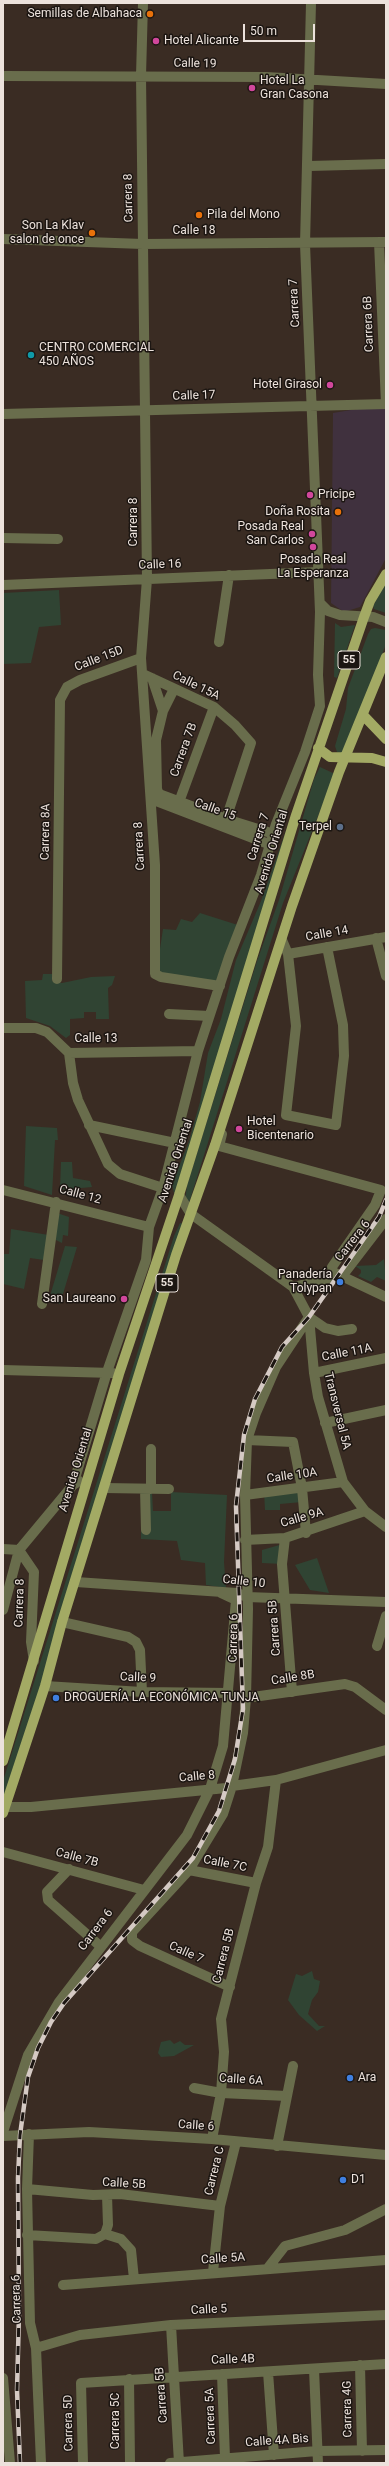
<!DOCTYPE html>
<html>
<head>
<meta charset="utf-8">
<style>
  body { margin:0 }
  #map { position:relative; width:389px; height:2466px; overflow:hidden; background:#3a2c23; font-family:Roboto,sans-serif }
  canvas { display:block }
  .frame { position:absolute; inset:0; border:4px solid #ece2dc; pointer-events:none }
  .scale { position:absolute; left:243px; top:24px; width:72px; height:18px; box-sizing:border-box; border:2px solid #ece2dc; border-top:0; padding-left:5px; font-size:12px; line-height:14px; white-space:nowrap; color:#ece2dc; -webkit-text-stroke:3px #1c1612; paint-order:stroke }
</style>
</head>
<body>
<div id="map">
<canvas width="389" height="2466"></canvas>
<div class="frame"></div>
<div class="scale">50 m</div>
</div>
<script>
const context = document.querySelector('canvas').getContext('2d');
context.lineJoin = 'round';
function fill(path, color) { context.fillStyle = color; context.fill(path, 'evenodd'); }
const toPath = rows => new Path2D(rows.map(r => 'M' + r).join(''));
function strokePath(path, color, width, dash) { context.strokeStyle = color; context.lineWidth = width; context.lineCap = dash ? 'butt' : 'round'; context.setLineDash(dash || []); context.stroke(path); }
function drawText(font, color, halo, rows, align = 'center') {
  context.font = font + ' Roboto,sans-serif'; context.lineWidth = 3; context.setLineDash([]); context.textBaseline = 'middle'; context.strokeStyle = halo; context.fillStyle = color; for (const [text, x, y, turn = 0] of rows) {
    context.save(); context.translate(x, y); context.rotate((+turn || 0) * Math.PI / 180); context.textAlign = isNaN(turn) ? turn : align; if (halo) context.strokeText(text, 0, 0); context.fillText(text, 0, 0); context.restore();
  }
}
fill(toPath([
  [386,404,386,558,360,607,344,612,331,603,333,413]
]), '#40313e');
fill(toPath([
  [386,582,386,613,374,609,373,606],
  [59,590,61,625,39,627,31,663,3,664,3,593],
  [335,623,341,627,355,625,337,678,334,677],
  [375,628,386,630,386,644,366,698,344,751,341,753,337,752,335,746,346,709,348,688,368,634,371,629],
  [311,760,176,1201,172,1185,189,1141,200,1102,208,1053,221,1019,236,960,261,901],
  [320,767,335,774,283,903,189,1203,185,1202,187,1185,257,961,279,900,314,779],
  [200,913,241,926,220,984,156,975,163,929,176,930,181,919,192,922],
  [43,974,52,974,52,981,62,983,91,977,115,976,112,985,108,988,109,1019,96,1019,96,1012,84,1012,84,1018,70,1019,70,1035,66,1038,50,1026,26,1018,25,981,42,980],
  [26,1126,57,1128,58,1140,55,1140,52,1195,24,1186],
  [61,1162,72,1162,73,1178,90,1181,92,1187,60,1190],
  [57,1213,69,1217,68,1236,63,1235,62,1243,52,1238],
  [180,1223,185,1224,3,1807,3,1781,174,1236],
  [11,1229,49,1235,44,1260,30,1258,24,1289,3,1284,3,1254,9,1254],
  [65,1246,77,1247,60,1304,49,1299],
  [384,1259,386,1281,377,1277,371,1282,358,1276,361,1273,361,1270,355,1266,376,1265],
  [301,1488,302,1502,280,1504,280,1510,265,1510,264,1491],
  [141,1491,152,1492,153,1511,171,1511,171,1492,227,1495,224,1562,226,1588,206,1585,205,1563,181,1560,177,1541,141,1539],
  [283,1544,282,1564,262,1563,262,1550],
  [317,1558,329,1593,310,1590,295,1565],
  [312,1971,314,1979,320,1981,318,1992,312,2000,308,2014,319,2026,325,2026,317,2031,299,2015,288,2000,296,1974,302,1976],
  [170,2040,174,2044,180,2041,185,2045,194,2045,174,2056,161,2057,158,2053,161,2042]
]), '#304433');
strokePath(toPath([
  [143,3,141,76,147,579,141,658,155,865,155,974,161,977,220,986],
  [3,76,266,77,386,84],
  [309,166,386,164],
  [3,239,143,244,385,242],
  [3,414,386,404,379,242],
  [3,538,58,539],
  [3,585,319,572],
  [320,603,328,611,340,615,373,617,386,622],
  [219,642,229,575],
  [143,674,214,707,235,725,251,743,226,819],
  [152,678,163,711],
  [174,689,163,711,156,740,157,789,159,794,226,819,274,834],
  [151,799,271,845],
  [179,802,214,707],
  [376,938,386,976],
  [282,940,288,954,386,937],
  [288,954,296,1026,286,1115,336,1125,344,1056,343,1025,327,947],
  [57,979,60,700,67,687,80,680,141,658],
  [169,1014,209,1016],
  [3,1028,36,1028,47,1032,69,1053,198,1051],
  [69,1053,73,1083,78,1100,108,1164,120,1174,163,1188],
  [89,1125,175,1143],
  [222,1134,219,1146,381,1190,375,1205,332,1267,333,1272,386,1297],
  [3,1190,149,1227],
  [179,1195,191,1214,293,1287,309,1317,314,1373,318,1397,343,1482,365,1511,386,1527],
  [293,1287,343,1275,386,1219],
  [42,1304,56,1202],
  [3,1370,113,1373],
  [314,1373,386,1358],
  [325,1423,386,1410],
  [247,1440,293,1442,302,1488,306,1533],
  [73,1485,107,1372,146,1260,149,1227,163,1188,198,1051,229,957,261,875,276,824,305,752,320,706,318,675,320,612,305,244,311,3],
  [104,1488,169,1489],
  [145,1489,146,1530],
  [151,1489,151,1449],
  [245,1495,343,1482],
  [285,1538,282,1564,292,1692],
  [245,1540,285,1538,365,1511],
  [3,1549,19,1550],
  [19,1550,34,1572,31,1642,34,1661],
  [76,1582,237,1593,247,1597,386,1602],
  [3,1610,19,1550,73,1485,79,1481],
  [62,1622,128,1637,136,1642,140,1650,142,1692],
  [377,1646,386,1616],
  [45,1686,142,1692,229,1693],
  [246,1698,345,1684,355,1687,386,1710],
  [6,1807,31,1807,226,1788,232,1786,276,1780,386,1750],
  [3,1852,144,1890],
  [69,1869,47,1892,48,1900,100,1946],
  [189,1870,256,1883],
  [230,1987,140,1946,132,1940,132,1932,189,1870,223,1814,232,1786,243,1733,246,1698,248,1609,245,1495,247,1440,256,1413,276,1367,309,1317,325,1328,338,1331,352,1329],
  [194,2088,221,2093,287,2096],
  [3,2132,28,2055,59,2002,187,1835,210,1789,223,1746,236,1600,221,1593],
  [29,2134,27,2189,30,2323,36,2348,41,2463],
  [3,2136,89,2132,212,2139,386,2155],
  [212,2139,221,2093,224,2052,221,2019,256,1883,268,1847,276,1780],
  [277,2146,293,2066],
  [27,2189,93,2195,120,2194,220,2206],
  [105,2234,121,2239,131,2250,134,2279],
  [105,2234,108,2225,107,2195],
  [27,2235,96,2239,105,2234],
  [267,2269,285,2246,345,2230,386,2209],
  [213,2272,220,2206,236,2142],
  [63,2285,386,2260],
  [171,2325,179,2463],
  [36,2348,80,2335,171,2325,386,2315],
  [360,2365,362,2451],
  [314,2369,318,2463],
  [268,2372,274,2455],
  [222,2374,225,2458],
  [3,2378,10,2463],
  [129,2379,130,2463],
  [83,2463,81,2383,386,2364],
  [170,2463,317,2451,386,2450]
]), '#696d4c', 10);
strokePath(toPath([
  [363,715,386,739],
  [318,748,330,757,372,758,386,762],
  [3,1761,119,1374,179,1195,296,815,364,617,370,601,386,574],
  [3,1813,45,1686,62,1622,176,1255,215,1145,292,906,339,772,386,657]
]), '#a3aa64', 10);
const rail = toPath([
  [20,2463,17,2390,19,2314,18,2178,20,2135,28,2077,38,2048,51,2022,64,2003,193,1858,219,1811,235,1759,243,1709,236,1506,244,1435,255,1399,282,1347,309,1317,379,1217,386,1200]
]);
strokePath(rail, '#d5cac4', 4.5);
strokePath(rail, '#1c1612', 3, [9]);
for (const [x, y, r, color] of [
  [150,14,4,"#e8710a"],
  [156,41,4,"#d1479c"],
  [252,88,4,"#d1479c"],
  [199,215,4,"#e8710a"],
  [92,233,4,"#e8710a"],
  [31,355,4,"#0f9aa8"],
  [330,385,4,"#d1479c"],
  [310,495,4,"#d1479c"],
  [338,512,4,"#e8710a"],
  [312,534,4,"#d1479c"],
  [313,547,4,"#d1479c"],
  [340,827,4,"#5c6f8a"],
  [239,1129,4,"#d1479c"],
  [340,1282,4,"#3f7fe0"],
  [124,1299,4,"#d1479c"],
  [56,1698,4,"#3f7fe0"],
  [350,2078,4,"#3f7fe0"],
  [343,2180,4,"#3f7fe0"]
]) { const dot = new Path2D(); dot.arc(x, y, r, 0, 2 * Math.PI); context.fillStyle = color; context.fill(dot); strokePath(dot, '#1c1612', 1.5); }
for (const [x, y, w] of [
  [349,660,22],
  [167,1283,22]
]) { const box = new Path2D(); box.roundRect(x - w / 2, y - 9, w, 18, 3); context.fillStyle = '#1c1612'; context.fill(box); strokePath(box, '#ece2dc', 1); }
drawText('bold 11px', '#ece2dc', null, [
  ["55",349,660],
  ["55",167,1283]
]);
drawText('12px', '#ece2dc', '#1c1612', [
  ["Semillas de Albahaca",142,14,"right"],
  ["Hotel Alicante",164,41],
  ["Hotel La",260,81],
  ["Gran Casona",260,95],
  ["Pila del Mono",207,215],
  ["Son La Klav",84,226,"right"],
  ["salon de once",84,240,"right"],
  ["CENTRO COMERCIAL",39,348],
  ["450 AÑOS",39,362],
  ["Hotel Girasol",322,385,"right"],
  ["Pricipe",318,495],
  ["Doña Rosita",330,512,"right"],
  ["Posada Real",304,527,"right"],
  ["San Carlos",304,541,"right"],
  ["Posada Real",313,560,"center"],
  ["La Esperanza",313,574,"center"],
  ["Terpel",332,827,"right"],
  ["Hotel",247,1122],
  ["Bicentenario",247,1136],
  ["Panadería",332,1275,"right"],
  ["Tolypan",332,1289,"right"],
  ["San Laureano",116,1299,"right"],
  ["DROGUERÍA LA ECONÓMICA TUNJA",64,1698],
  ["Ara",358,2078],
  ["D1",351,2180]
], 'left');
drawText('12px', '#ece2dc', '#1c1612', [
  ["Calle 19",195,64,1],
  ["Carrera 8",129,198,-91],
  ["Calle 18",194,231],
  ["Carrera 7",295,303,-93],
  ["Carrera 6B",369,324,-92],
  ["Calle 17",194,396,-2],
  ["Carrera 8",134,522,-90],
  ["Calle 16",160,565,-2],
  ["Calle 15D",99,659,-21],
  ["Calle 15A",196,686,26],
  ["Carrera 7B",184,750,-70],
  ["Calle 15",215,810,20],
  ["Carrera 8A",46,832,-89],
  ["Carrera 7",259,837,-73],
  ["Carrera 8",140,846,-93],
  ["Avenida Oriental",272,852,-73],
  ["Calle 14",327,934,-10],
  ["Calle 13",96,1039],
  ["Avenida Oriental",176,1161,-72],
  ["Calle 12",80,1195,15],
  ["Carrera 6",353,1241,-52],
  ["Calle 11A",347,1353,-11],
  ["Transversal 5A",337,1411,76],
  ["Avenida Oriental",76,1470,-73],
  ["Calle 10A",292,1476,-8],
  ["Calle 9A",302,1518,-16],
  ["Calle 10",244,1582,6],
  ["Carrera 8",20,1603,-88],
  ["Carrera 5B",275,1628,-94],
  ["Carrera 6",234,1638,-89],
  ["Calle 9",138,1678,2],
  ["Calle 8B",293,1678,-9],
  ["Calle 8",197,1777,-5],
  ["Calle 7B",77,1858,15],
  ["Calle 7C",225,1864,11],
  ["Carrera 6",96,1930,-53],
  ["Calle 7",186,1953,24],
  ["Carrera 5B",224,1956,-76],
  ["Calle 6A",241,2080,4],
  ["Calle 6",196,2126,4],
  ["Carrera C",215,2171,-76],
  ["Calle 5B",124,2184,3],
  ["Calle 5A",223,2259,-4],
  ["Carrera 6",17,2299,-92],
  ["Calle 5",209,2310,-3],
  ["Calle 4B",233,2360,-2],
  ["Carrera 5B",162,2395,-94],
  ["Carrera 4G",348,2409,-91],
  ["Carrera 5A",211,2416,-92],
  ["Carrera 5C",116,2421,-90],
  ["Carrera 5D",69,2423,-91],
  ["Calle 4A Bis",277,2441,-4]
]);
</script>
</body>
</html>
